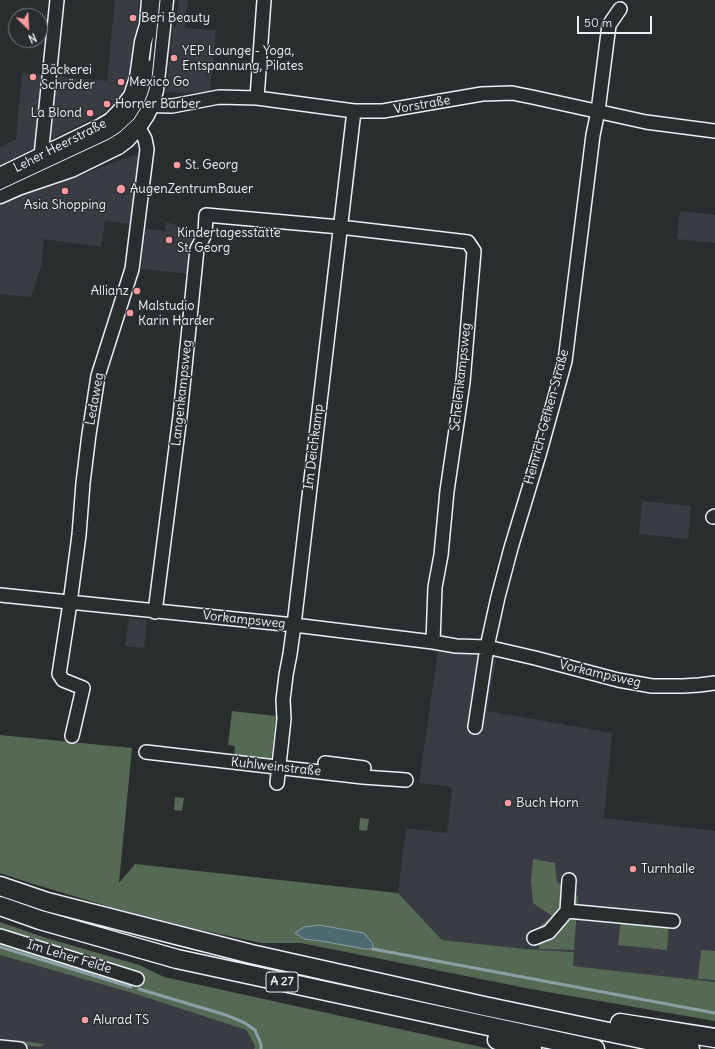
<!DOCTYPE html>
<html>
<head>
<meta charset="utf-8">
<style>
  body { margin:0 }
  #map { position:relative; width:715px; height:1049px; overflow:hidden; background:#2a2d2e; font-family:Delius,sans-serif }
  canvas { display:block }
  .north { position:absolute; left:8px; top:8px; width:40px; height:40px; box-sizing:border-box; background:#2a2d2e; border:1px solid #767b7f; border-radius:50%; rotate:156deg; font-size:11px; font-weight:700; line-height:16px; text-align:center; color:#e8f1f8 }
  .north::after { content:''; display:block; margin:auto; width:14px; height:18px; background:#ff9aa2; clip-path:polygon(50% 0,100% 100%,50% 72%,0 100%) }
  .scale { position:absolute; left:577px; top:16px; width:75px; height:18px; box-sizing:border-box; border:2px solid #e8f1f8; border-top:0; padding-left:5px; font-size:12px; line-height:14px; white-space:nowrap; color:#e8f1f8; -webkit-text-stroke:3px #2a2d2e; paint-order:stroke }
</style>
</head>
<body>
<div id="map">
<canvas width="715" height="1049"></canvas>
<div class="north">N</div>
<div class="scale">50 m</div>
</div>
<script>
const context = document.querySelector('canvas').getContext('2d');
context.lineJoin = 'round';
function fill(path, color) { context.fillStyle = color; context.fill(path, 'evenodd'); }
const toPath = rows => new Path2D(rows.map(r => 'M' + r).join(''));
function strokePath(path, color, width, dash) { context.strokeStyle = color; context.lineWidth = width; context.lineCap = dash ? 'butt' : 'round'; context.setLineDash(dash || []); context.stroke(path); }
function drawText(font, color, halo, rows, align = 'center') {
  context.font = font + ' Delius,sans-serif'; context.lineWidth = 3; context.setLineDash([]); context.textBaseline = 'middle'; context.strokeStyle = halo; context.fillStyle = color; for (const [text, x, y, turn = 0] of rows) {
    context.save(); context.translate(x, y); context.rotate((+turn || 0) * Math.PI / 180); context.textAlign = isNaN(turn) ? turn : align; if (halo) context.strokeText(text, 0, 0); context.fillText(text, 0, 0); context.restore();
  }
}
fill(toPath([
  [115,0,139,0,137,30,132,62,127,80,121,95,114,105,103,113,0,165,0,147,16,139,22,73,107,81],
  [179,0,188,0,185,28,216,30,210,92,182,93,166,92,173,27,176,27],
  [133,155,139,156,131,224,105,221,101,247,44,239,41,266,31,297,0,294,0,203,24,192,58,184],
  [680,211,715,215,715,243,677,239],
  [166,222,195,231,191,274,141,269,145,229,165,231],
  [642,501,691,506,688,539,639,534],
  [129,618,147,620,144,648,125,646],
  [438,651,496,658,487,711,612,733,604,818,715,831,715,982,573,966,574,952,526,949,442,940,398,893,406,828,447,833,452,789,449,786,419,783],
  [0,955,139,995,246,1030,255,1046,254,1049,0,1049]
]), '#3a3c43');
fill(toPath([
  [232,711,276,716,271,762,234,758,235,746,228,745],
  [0,735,132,748,119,883,135,864,398,893,442,940,526,949,574,952,573,966,715,982,715,1021,536,990,301,943,261,943,197,929,110,907,27,882,0,873],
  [175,797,184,798,182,811,174,810],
  [360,818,369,819,367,831,359,830],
  [533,859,555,863,557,882,578,896,574,950,539,949,539,927,552,916,533,903,531,881],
  [621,920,669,925,667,950,618,945],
  [0,922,43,937,139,965,164,977,490,1049,254,1049,255,1046,246,1030,139,995,0,955],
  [701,950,715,951,715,980,698,979],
  [22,1041,45,1044,40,1047,24,1045]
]), '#556954');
const water = toPath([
  [319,925,364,933,373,944,373,949,365,949,321,941,304,939,295,933,304,927,319,925]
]);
fill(water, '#4d6a71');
strokePath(water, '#8ba0a7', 1);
strokePath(toPath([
  [0,947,131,987],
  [373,949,715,1013],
  [139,989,226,1015,245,1023,255,1030,261,1044,261,1049]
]), '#8ba0a7', 3);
const minor = toPath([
  [257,98,264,0],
  [126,105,172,106,219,97,257,98,354,111,383,111,482,94,512,93,532,97,646,122,715,131],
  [41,156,57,0],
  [1,186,87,147,120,128,132,116,143,98,146,90,150,67],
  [713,517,715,516],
  [0,595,294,625,433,642,456,646,487,647,535,658,618,680,652,686,683,686,699,685,715,683],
  [155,612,180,416,197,249,205,234,206,215,340,227,468,242,474,251,463,382,447,491,441,555,435,587,433,642],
  [475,727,487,647,498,597,511,548,539,455,565,361,593,135,598,111,609,25,620,9],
  [72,736,83,688,63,680,59,674,70,603,79,535,83,483,89,434,98,376,132,269,147,149,145,139,126,105],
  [146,752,363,777,406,780],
  [325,763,364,768],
  [277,783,284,719,283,700,286,675,290,654,294,625,354,111],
  [567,911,569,880],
  [0,936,137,979],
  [534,938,549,932,567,911,673,921],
  [0,1047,20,1049]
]);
const major = toPath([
  [0,176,101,127,111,121,120,112,132,96,138,78,143,42,148,25,150,0],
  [0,195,18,187,71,169,118,146,126,140,138,127,146,115,151,105,155,90,165,0]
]);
const highway = toPath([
  [0,886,47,902,251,954,484,1006,690,1049],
  [0,906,40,920,177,959,595,1049],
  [620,1023,715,1038],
  [497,1040,532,1049]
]);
strokePath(minor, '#e8f1f8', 16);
strokePath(major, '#e8f1f8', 19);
strokePath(highway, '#e8f1f8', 21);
strokePath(minor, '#2a2d2e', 13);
strokePath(major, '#2a2d2e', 16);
strokePath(highway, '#2a2d2e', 18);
strokePath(toPath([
  [0,190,109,139,120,132,134,119,144,103,148,93,152,79,160,0]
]), '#e8f1f8', 1);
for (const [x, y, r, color] of [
  [133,18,4,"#ff9aa2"],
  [174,58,4,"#ff9aa2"],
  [33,77,4,"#ff9aa2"],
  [121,82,4,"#ff9aa2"],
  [107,104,4,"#ff9aa2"],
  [90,113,4,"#ff9aa2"],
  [177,165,4,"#ff9aa2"],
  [121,189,5,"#ff9aa2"],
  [65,191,4,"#ff9aa2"],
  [169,240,4,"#ff9aa2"],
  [137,291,4,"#ff9aa2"],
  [130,313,4,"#ff9aa2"],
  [508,803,4,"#ff9aa2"],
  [633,869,4,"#ff9aa2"],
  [85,1020,4,"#ff9aa2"]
]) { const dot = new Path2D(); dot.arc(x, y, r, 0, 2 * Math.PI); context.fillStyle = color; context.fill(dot); strokePath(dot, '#2a2d2e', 1.5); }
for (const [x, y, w] of [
  [282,982,32]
]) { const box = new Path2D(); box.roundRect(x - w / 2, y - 10, w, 20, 3); context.fillStyle = '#2a2d2e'; context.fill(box); strokePath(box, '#e8f1f8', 1); }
drawText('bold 12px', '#e8f1f8', null, [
  ["A 27",282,982]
]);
drawText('13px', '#e8f1f8', '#2a2d2e', [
  ["Beri Beauty",141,18],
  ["YEP Lounge - Yoga,",182,51],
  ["Entspannung, Pilates",182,66],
  ["Bäckerei",41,70],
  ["Schröder",41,85],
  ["Mexico Go",129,82],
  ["Horner Barber",115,104],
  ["La Blond",82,113,"right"],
  ["St. Georg",185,165],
  ["AugenZentrumBauer",130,189],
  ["Asia Shopping",65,205,"center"],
  ["Kindertagesstätte",177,233],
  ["St. Georg",177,248],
  ["Allianz",129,291,"right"],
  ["Malstudio",138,306],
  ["Karin Harder",138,321],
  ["Buch Horn",516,803],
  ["Turnhalle",641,869],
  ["Alurad TS",93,1020]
], 'left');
drawText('13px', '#e8f1f8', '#2a2d2e', [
  ["Vorstraße",422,105,-10],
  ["Leher Heerstraße",60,146,-27],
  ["Schelenkampsweg",461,377,-84],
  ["Langenkampsweg",182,393,-84],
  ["Ledaweg",95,399,-80],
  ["Heinrich-Gefken-Straße",547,417,-75],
  ["Im Deichkamp",314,447,-83],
  ["Vorkampsweg",244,620,6],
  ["Vorkampsweg",600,674,13],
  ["Kuhlweinstraße",276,767,6],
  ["Im Leher Felde",69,957,17]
]);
</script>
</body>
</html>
